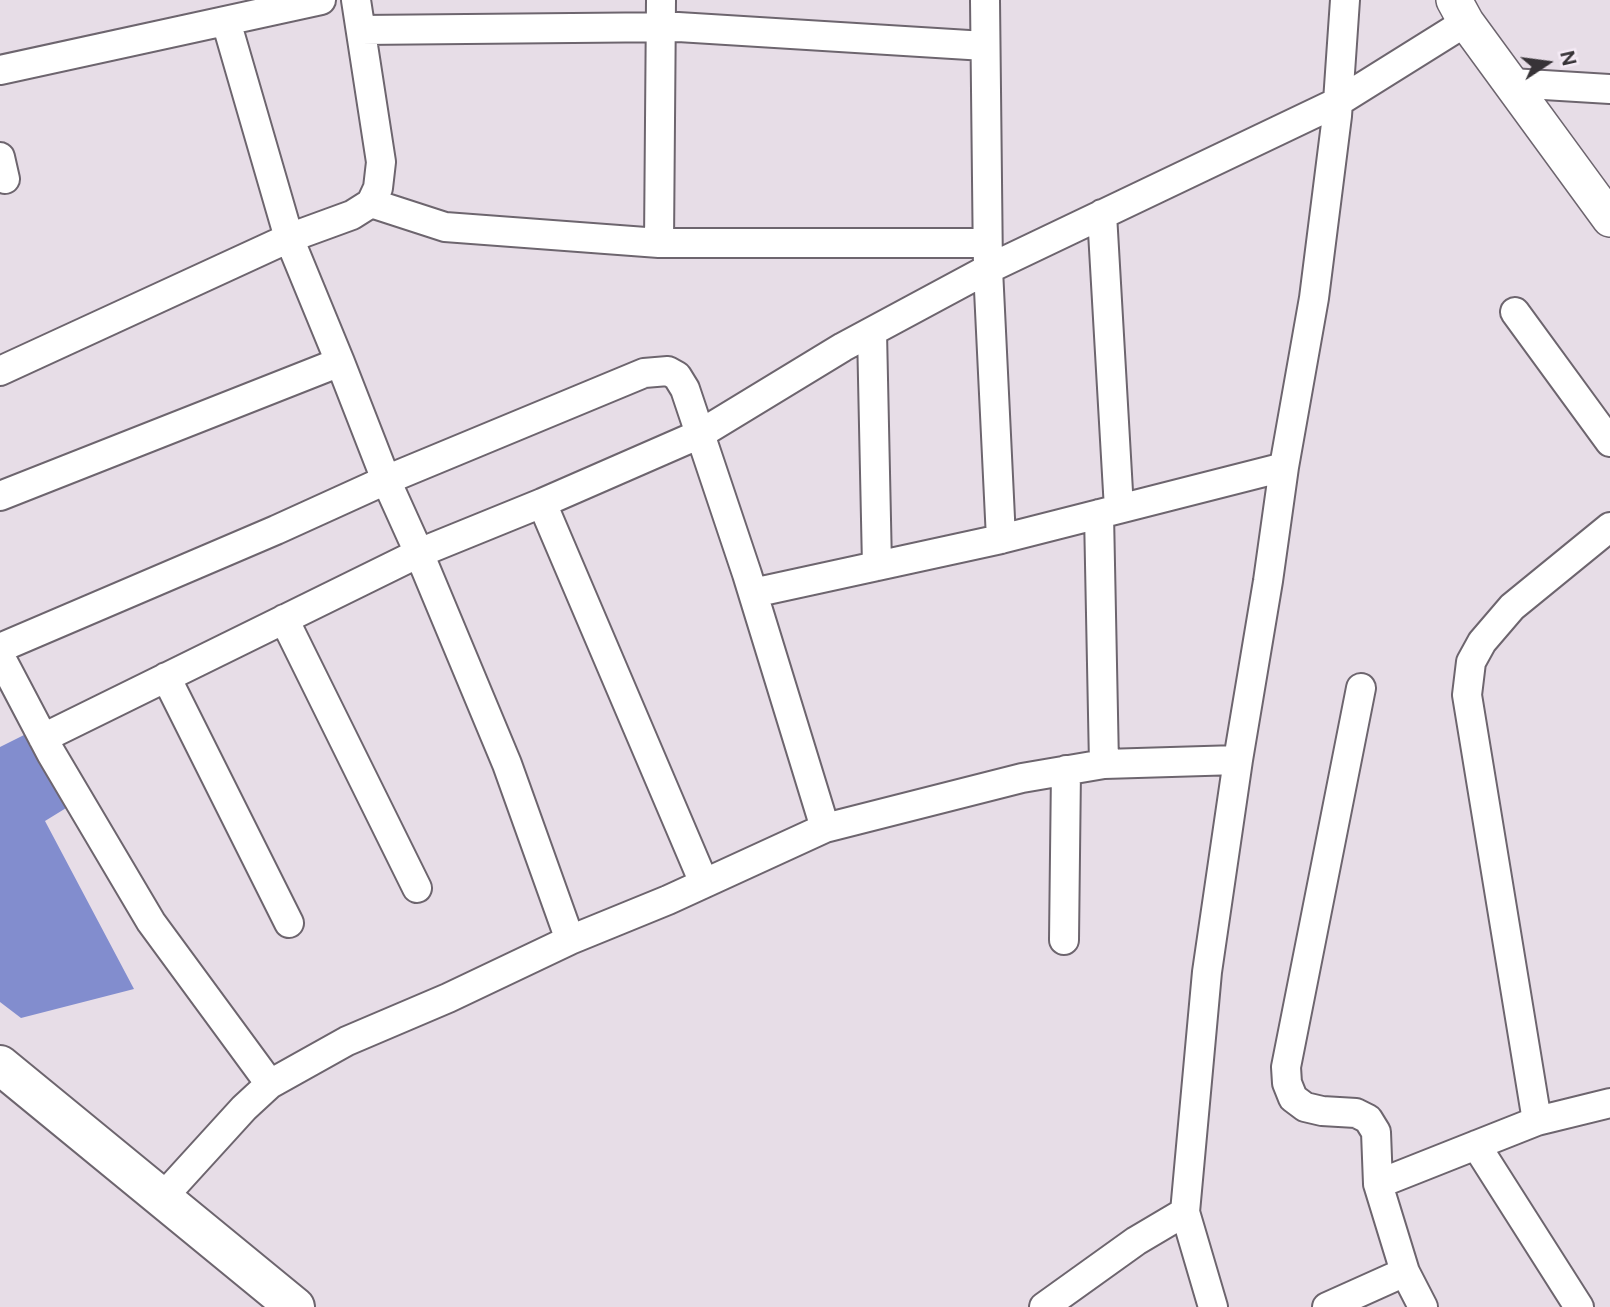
<!DOCTYPE html>
<html>
<head>
<meta charset="utf-8">
<style>
  body { margin:0 }
  #map { position:relative; width:1610px; height:1307px; overflow:hidden; background:#e7dde7; font-family:Figtree,sans-serif }
  canvas { display:block }
  .north { position:absolute; left:1512px; top:28px; width:70px; height:70px; -webkit-text-stroke:5px #f4eaf5; paint-order:stroke; rotate:77deg; font-size:19px; font-weight:700; line-height:28px; text-align:center; color:#373337 }
  .north::after { content:''; display:block; margin:auto; width:24px; height:32px; background:#373337; clip-path:polygon(50% 0,100% 100%,50% 72%,0 100%) }
</style>
</head>
<body>
<div id="map">
<canvas width="1610" height="1307"></canvas>
<div class="north">N</div>
</div>
<script>
const context = document.querySelector('canvas').getContext('2d');
context.lineJoin = 'round';
function fill(path, color) { context.fillStyle = color; context.fill(path, 'evenodd'); }
const toPath = rows => new Path2D(rows.map(r => 'M' + r).join(''));
function strokePath(path, color, width, dash) { context.strokeStyle = color; context.lineWidth = width; context.lineCap = dash ? 'butt' : 'round'; context.setLineDash(dash || []); context.stroke(path); }
fill(toPath([
  [28,733,71,805,45,821,134,989,21,1018,0,1002,0,747]
]), '#828dce');
const minor = toPath([
  [985,0,988,269,1001,539],
  [226,21,289,238,340,362,386,480,419,553,507,764,570,940],
  [361,30,678,27,985,46],
  [0,70,321,0],
  [1511,83,1610,89],
  [0,157,5,179],
  [371,203,445,227,659,243,987,243],
  [1102,214,1119,509],
  [659,243,661,0],
  [1515,312,1610,442],
  [872,332,877,566],
  [0,371,289,238,352,215,371,203,378,188,381,162,356,0],
  [0,496,340,362],
  [542,503,704,883],
  [1099,514,1104,764],
  [753,593,1001,539,1284,467],
  [284,619,417,888],
  [0,648,276,530,386,480,644,373,668,371,677,376,685,389,747,574,825,828],
  [0,656,51,753,151,922,270,1084],
  [166,677,289,923],
  [1361,688,1286,1067,1287,1083,1293,1098,1305,1107,1322,1111,1356,1113,1368,1119,1376,1132,1378,1184,1405,1272,1423,1307],
  [43,738,419,553,542,503,700,434,843,347,988,269,1338,102,1466,22],
  [1064,940,1066,770],
  [1537,1121,1467,695,1471,662,1482,642,1512,607,1610,527],
  [1476,1145,1579,1307],
  [1378,1184,1537,1121,1610,1103],
  [162,1198,244,1108,270,1084,347,1041,448,998,570,940,668,900,825,828,1022,778,1104,764,1238,760],
  [1044,1307,1136,1241,1185,1212],
  [1213,1307,1185,1212,1207,972,1238,760,1268,581,1284,467,1314,298,1337,116,1345,0],
  [1327,1307,1405,1272]
]);
const tertiary = toPath([
  [1454,0,1466,22,1610,219]
]);
const secondary = toPath([
  [0,1065,295,1307]
]);
strokePath(minor, '#6d656e', 32);
strokePath(tertiary, '#6d656e', 38);
strokePath(secondary, '#6d656e', 42);
strokePath(minor, '#fff', 28);
strokePath(tertiary, '#fff', 35);
strokePath(secondary, '#fff', 38);
</script>
</body>
</html>
